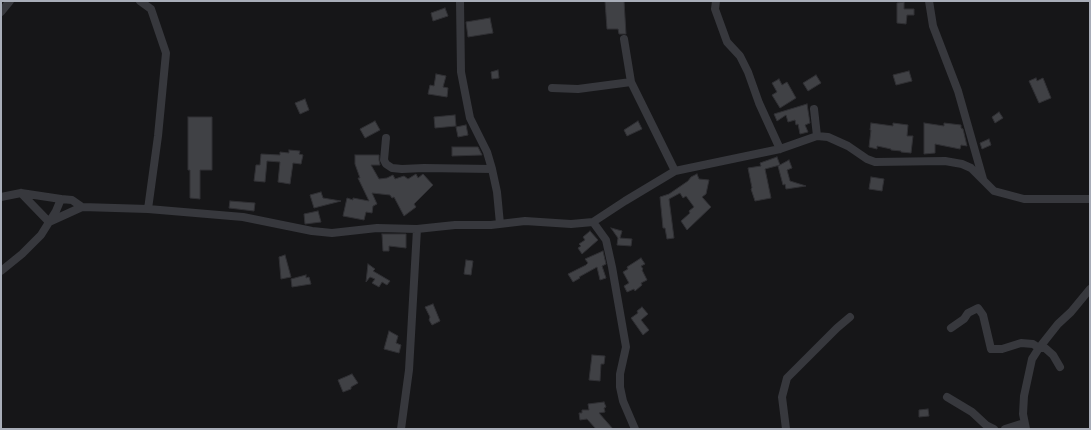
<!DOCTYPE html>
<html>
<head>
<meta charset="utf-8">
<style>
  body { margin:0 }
  #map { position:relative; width:1091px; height:430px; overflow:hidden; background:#161618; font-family:"Asap Condensed",sans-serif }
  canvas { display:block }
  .frame { position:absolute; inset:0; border:2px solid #a8adb8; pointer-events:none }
</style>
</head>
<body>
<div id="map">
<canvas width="1091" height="430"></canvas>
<div class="frame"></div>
</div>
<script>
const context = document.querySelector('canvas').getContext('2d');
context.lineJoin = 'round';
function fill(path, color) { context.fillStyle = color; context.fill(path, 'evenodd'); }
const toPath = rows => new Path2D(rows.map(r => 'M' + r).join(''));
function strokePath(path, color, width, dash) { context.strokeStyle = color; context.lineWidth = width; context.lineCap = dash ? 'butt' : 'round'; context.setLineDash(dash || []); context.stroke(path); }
const building = toPath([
  [605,1,624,1,626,34,619,34,618,29,607,29,605,1],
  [904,2,904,9,914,9,914,15,907,15,906,24,897,23,897,3,904,2],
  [445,8,448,16,433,21,431,13,445,8],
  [490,18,493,33,468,37,466,22,490,18],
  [498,70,499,78,492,79,491,72,498,70],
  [909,71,912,81,896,85,893,75,909,71],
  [436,74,446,76,443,87,448,88,447,97,428,94,430,85,434,86,436,74],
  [816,75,821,83,808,91,803,83,816,75],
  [1036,78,1037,81,1043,78,1051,98,1039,103,1029,81,1036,78],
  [779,79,782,85,787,82,796,98,780,108,772,95,777,92,772,83,779,79],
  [305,99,309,110,300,114,295,103,305,99],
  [807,104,810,123,805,125,808,132,800,134,798,124,796,125,795,120,788,122,786,115,777,121,774,114,807,104],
  [999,112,1003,118,995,123,992,117,999,112],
  [455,115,456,126,435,128,434,117,455,115],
  [188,117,212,117,212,170,200,170,200,199,190,198,190,170,188,170,188,117],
  [375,121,380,130,365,138,360,129,375,121],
  [638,121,642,129,627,136,624,130,638,121],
  [871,123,893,126,893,123,908,125,907,136,913,136,911,153,901,152,901,151,891,150,891,149,877,146,877,149,869,147,871,130,870,130,871,123],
  [924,123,944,126,944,123,961,125,961,128,963,129,967,146,961,145,960,149,935,144,935,153,924,154,924,123],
  [466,125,468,135,458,137,456,127,466,125],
  [989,139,991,145,982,149,980,143,989,139],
  [452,147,478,147,482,155,452,156,452,147],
  [289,150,300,151,299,154,303,155,301,164,293,163,290,184,278,182,280,162,267,161,265,182,254,181,256,165,260,165,261,154,280,155,280,152,289,153,289,150],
  [355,155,379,155,379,160,380,165,371,165,379,179,387,178,393,175,395,179,404,176,408,179,416,174,418,178,423,174,433,185,414,204,416,207,404,216,394,197,392,198,390,195,372,193,377,204,373,206,372,213,366,212,364,220,343,216,347,198,353,200,353,198,369,201,358,178,360,178,355,164,355,155],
  [777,157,780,165,765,169,771,198,755,201,751,189,752,188,748,168,761,166,760,163,777,157],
  [789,160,792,168,787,170,790,181,806,186,786,189,785,184,783,185,778,166,789,160],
  [697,174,699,179,709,180,706,194,702,197,711,207,687,230,681,221,690,213,689,211,694,207,686,196,683,198,680,193,669,199,674,238,667,239,665,228,663,228,660,197,669,194,688,181,691,177,697,174],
  [871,177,884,179,882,191,869,189,871,177],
  [321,192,323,198,341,201,314,208,310,195,321,192],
  [230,201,255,203,254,211,229,208,230,201],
  [318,211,321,222,305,224,304,214,318,211],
  [611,228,622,231,620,238,632,239,631,246,617,245,618,238,611,228],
  [590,231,598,240,582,254,578,248,581,246,579,244,585,240,583,237,590,231],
  [382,234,406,234,406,248,389,246,389,251,383,251,382,234],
  [603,251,606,264,602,266,606,278,600,280,597,267,579,277,580,278,573,282,568,274,586,265,588,263,585,259,603,251],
  [285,255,291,277,281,279,279,257,285,255],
  [641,258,645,264,641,266,643,269,642,270,647,280,641,283,642,285,635,291,634,289,627,292,624,286,629,283,623,272,628,269,627,267,641,258],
  [466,260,473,261,471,275,464,274,466,260],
  [368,264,375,269,373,271,390,281,387,285,382,282,379,287,372,283,375,279,370,277,366,282,368,264],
  [306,275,306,278,309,277,311,284,292,287,291,279,306,275],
  [433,304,440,321,432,325,429,320,430,317,425,307,433,304],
  [642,307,648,314,641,320,649,330,643,335,631,318,638,313,637,311,642,307],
  [389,331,398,336,396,343,401,345,399,353,384,349,389,331],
  [592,355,605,356,604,364,601,364,600,381,589,380,592,355],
  [352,374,358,383,351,387,351,389,343,392,338,380,352,374],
  [604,402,606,407,604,408,605,412,599,413,613,429,596,429,587,419,580,420,579,413,582,413,582,410,589,410,588,404,604,402],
  [928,409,929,416,919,417,919,410,928,409]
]);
fill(building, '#404145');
strokePath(building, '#303034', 1);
strokePath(toPath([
  [140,1,151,9,166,53,158,136,148,209,243,217,312,231,332,233,377,228,417,229,455,225,491,225,525,221,571,224,593,222,625,201,675,171,780,149,817,136,828,137,848,146,867,159,875,162,945,161,962,164,971,168,994,191,1024,199,1090,199],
  [460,1,461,72,470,118,487,152,492,169,497,192,500,224],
  [716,1,715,9,727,42,740,56,748,72,759,103,780,149],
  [929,1,933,26,958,91,983,179],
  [1,12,10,1],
  [624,39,631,82,675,171],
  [552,88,578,89,631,82],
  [814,109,817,136],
  [386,138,384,160,386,164,392,168,402,169,424,168,492,169],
  [21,193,49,222,82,207],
  [1,197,21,193,61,199],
  [593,222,606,240,612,267,626,347,620,374,620,387,623,401,635,429],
  [1,271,22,254,41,235,56,211,61,199,72,200,82,207,148,209],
  [951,328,964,319,968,313,978,308,983,315,991,349,1002,349,1021,343,1033,344,1039,348,1045,348,1053,355,1060,367],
  [947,397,972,412,986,425,994,429],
  [401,429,409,370,417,229],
  [786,429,782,397,787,378,837,328,850,317],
  [1005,429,1024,423],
  [1026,429,1023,414,1024,396,1032,359,1039,348,1058,324,1071,312,1090,289]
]), '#37383d', 8);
</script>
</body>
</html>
